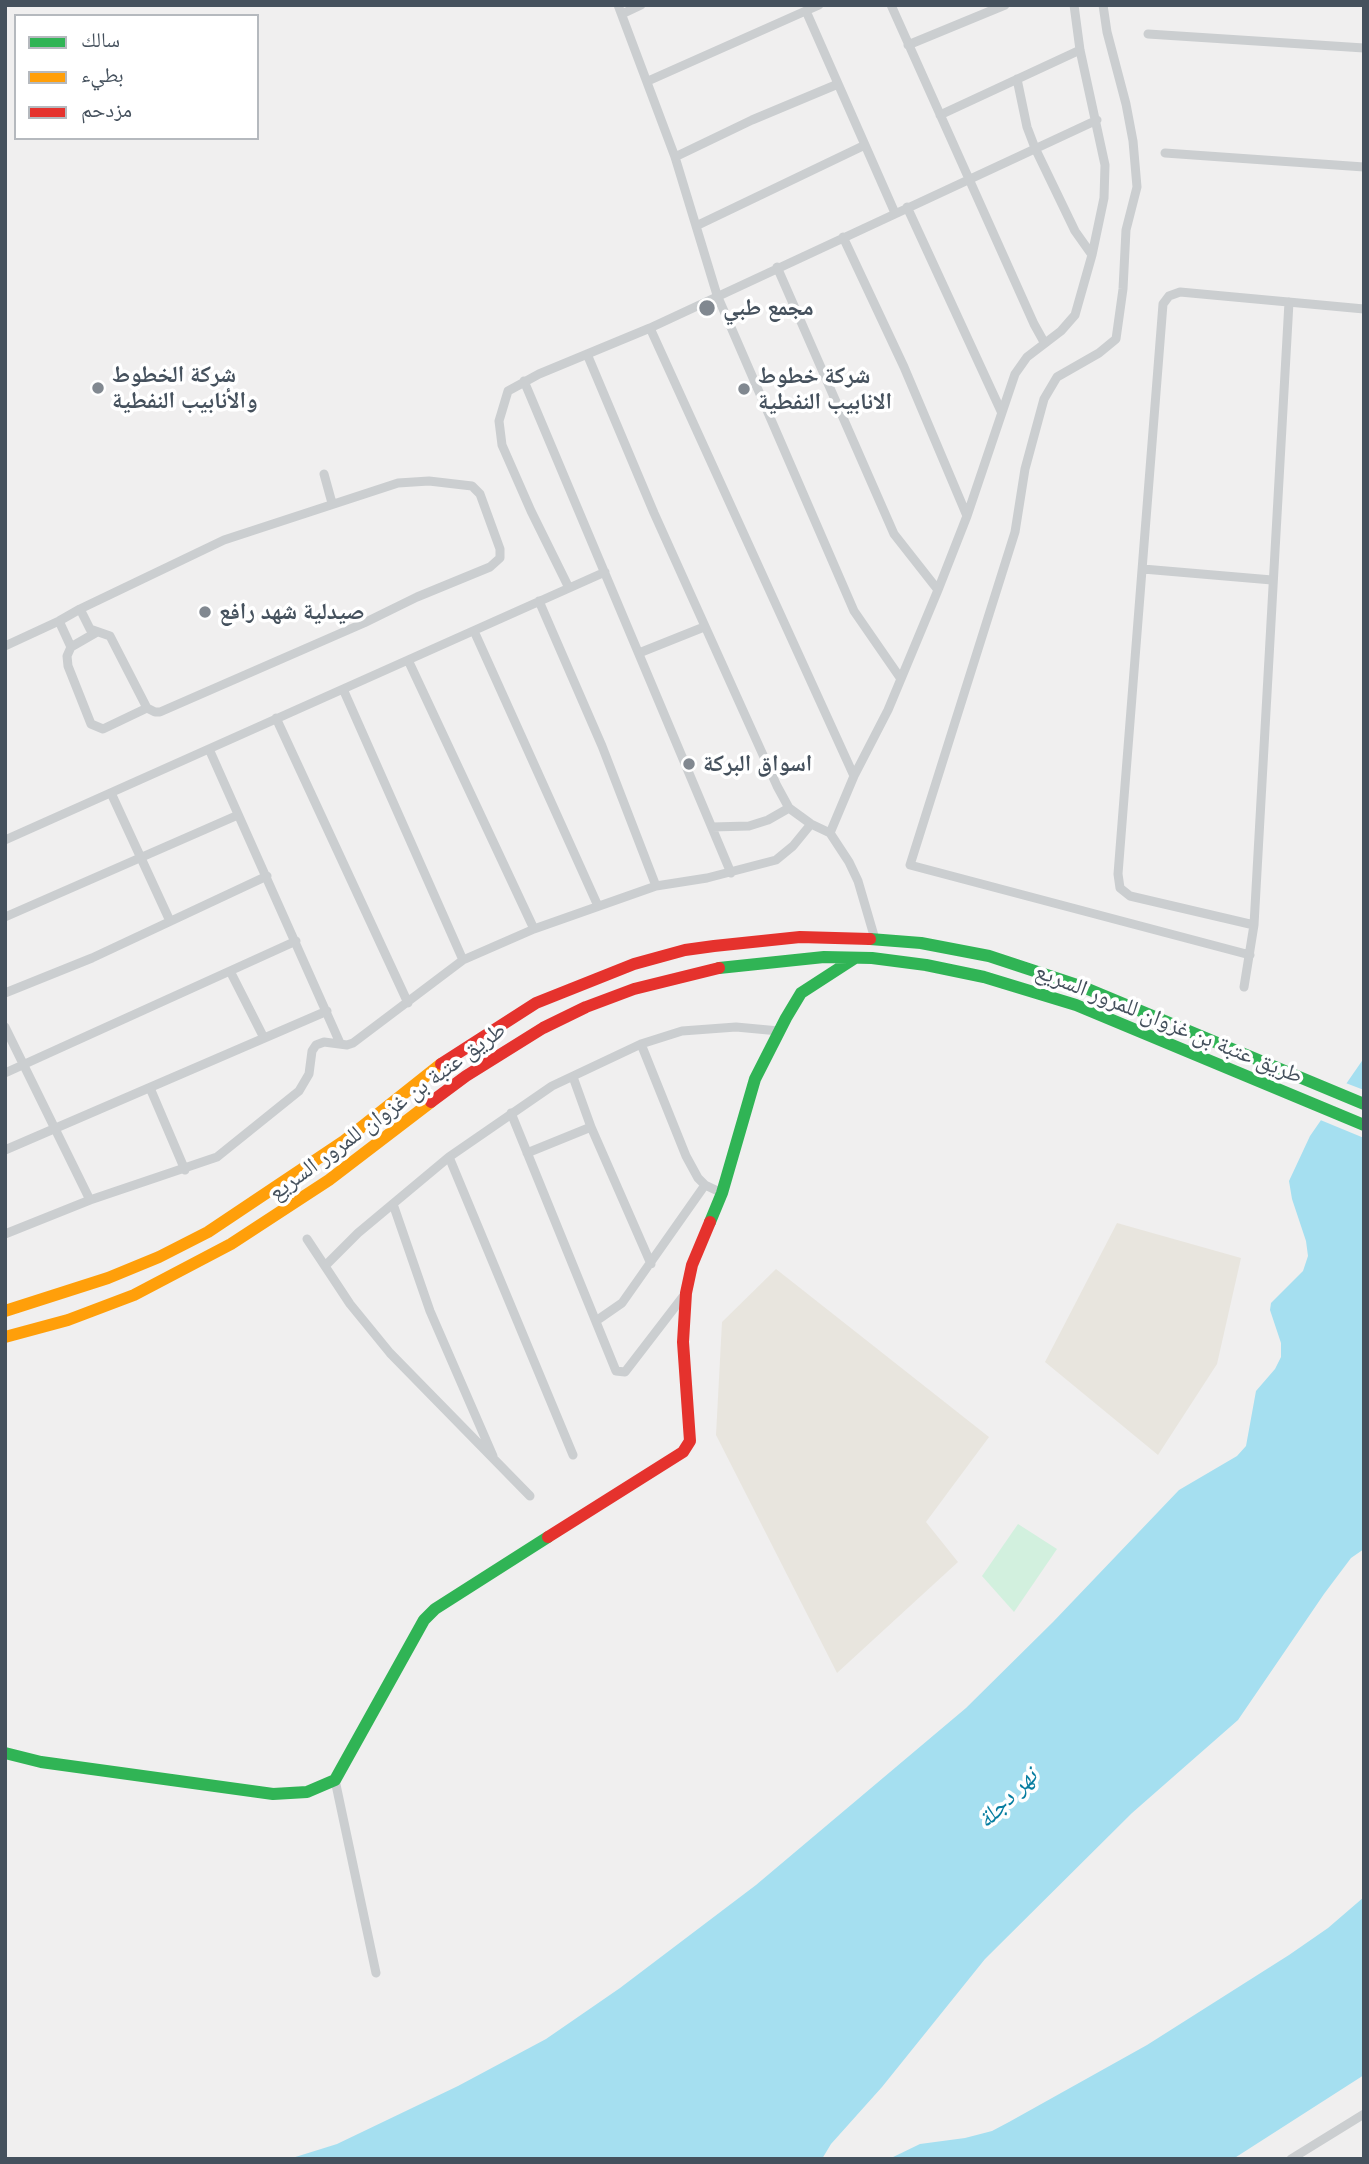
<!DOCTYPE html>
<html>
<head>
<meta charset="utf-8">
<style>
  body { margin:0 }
  #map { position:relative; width:1369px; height:2164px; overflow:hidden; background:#f0efef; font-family:"Golos Text","Noto Naskh Arabic",sans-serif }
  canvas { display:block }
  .frame { position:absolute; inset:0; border:7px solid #45515d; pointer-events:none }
  .legend { position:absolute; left:14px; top:14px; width:245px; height:126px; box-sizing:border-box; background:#fff; border:2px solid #b5b9be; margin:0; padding:9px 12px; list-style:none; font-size:21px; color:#45515d }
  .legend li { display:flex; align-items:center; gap:14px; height:35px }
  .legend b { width:35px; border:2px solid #b5b9be }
</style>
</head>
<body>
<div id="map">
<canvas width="1369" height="2164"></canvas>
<div class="frame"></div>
<ul class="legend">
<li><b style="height:9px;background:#30b455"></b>سالك</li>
<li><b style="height:9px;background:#ff9f0a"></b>بطيء</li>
<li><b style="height:9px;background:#e5322d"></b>مزدحم</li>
</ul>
</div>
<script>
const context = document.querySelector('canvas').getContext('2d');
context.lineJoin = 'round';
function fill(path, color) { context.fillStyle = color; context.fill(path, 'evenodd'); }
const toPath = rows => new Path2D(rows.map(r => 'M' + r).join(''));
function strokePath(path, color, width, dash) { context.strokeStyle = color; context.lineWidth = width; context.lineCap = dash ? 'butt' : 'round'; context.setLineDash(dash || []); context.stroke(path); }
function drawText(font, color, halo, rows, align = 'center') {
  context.font = font + ' "Golos Text","Noto Naskh Arabic",sans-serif'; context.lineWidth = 7; context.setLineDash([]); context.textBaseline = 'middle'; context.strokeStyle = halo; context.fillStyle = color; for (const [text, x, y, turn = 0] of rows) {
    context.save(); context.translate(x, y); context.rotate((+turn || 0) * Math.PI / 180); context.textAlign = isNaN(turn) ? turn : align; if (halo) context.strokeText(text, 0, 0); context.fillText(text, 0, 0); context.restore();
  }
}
fill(toPath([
  [1018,1524,1057,1549,1014,1612,982,1576]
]), '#d2f0de');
fill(toPath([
  [1117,1223,1241,1258,1217,1364,1158,1455,1045,1362],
  [776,1269,989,1437,926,1522,958,1562,837,1673,716,1435,722,1322]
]), '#e8e5de');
fill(toPath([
  [1364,1058,1364,1549,1351,1558,1324,1594,1238,1720,1132,1813,985,1959,882,2087,831,2144,822,2159,289,2159,337,2144,458,2086,546,2039,620,1988,756,1885,966,1708,1053,1622,1179,1490,1237,1456,1246,1446,1256,1391,1275,1369,1281,1357,1281,1343,1270,1310,1271,1303,1303,1271,1308,1256,1306,1241,1292,1199,1289,1181,1310,1136],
  [1364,1897,1364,2075,1233,2159,889,2159,920,2144,965,2138,992,2131,1009,2122,1147,2045,1289,1955,1328,1928]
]), '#a5dff0');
fill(toPath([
  [1343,1082,1364,1090,1364,1138,1318,1119]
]), '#f0efef');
strokePath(toPath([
  [618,5,675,157,717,295,854,611,901,679],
  [891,5,1034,324,1044,342],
  [1103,5,1107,32,1126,104,1133,141,1137,187,1126,230,1123,289,1116,339,1099,353,1057,377,1044,399,1025,469,1015,532,910,865,1250,955],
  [806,11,895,213],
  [622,14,641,5],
  [1148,34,1364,48],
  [908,45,1005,5],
  [1017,79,1027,127,1035,148,1075,231,1092,255],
  [648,81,819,5],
  [940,115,1080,50],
  [1165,153,1364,167],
  [675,157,752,120,838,84],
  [907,207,1001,411],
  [696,226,865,145],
  [843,237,904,367,967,516],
  [777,267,894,534,938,590],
  [650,328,854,776],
  [587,354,654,513,777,786,789,808,811,824,830,833,849,862,858,881,875,939],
  [524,381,731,873],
  [324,474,332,503],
  [1143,569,1272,580],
  [569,588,531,511,502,445,499,421,508,391,539,374,650,328,1097,120],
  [539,601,602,746,656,886,707,878,776,860,793,846,811,824],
  [59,621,71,647],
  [474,631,598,906],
  [97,632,71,647,67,656,68,666,91,724,103,729,147,708],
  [5,646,59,621,80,609,224,540,398,483,429,481,472,486,480,494,500,549,500,558,490,567,417,597,364,623,160,712,155,712,147,708,110,636,90,629,80,609],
  [639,653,704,627],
  [408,660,534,929],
  [343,689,463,960],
  [276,718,408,1003],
  [209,749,340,1043],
  [111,793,170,921],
  [712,827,749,826,768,820,789,808],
  [830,833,854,776,888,710,938,590,967,516,1015,374,1027,357,1061,331,1075,315,1092,255,1104,198,1105,165,1080,50,1074,5],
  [5,840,605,572],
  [5,917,238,815],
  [1254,925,1130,896,1120,888,1118,874,1163,304,1169,296,1180,292,1364,309],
  [230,971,264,1038],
  [1244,987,1254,925,1289,302],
  [5,993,92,958,267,876],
  [5,1027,90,1200],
  [641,1044,686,1156,698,1178,705,1185,722,1193],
  [5,1073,296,941],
  [573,1077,591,1127,651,1264],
  [150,1088,185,1170],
  [511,1113,616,1371,625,1372,685,1294],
  [5,1150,327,1011],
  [527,1153,591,1127],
  [449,1157,573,1455],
  [393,1204,430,1311,493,1456],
  [5,1234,90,1200,217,1157,299,1091,309,1074,312,1051,316,1045,324,1042,347,1045,353,1043,463,960,534,929,656,886],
  [307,1239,350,1304,390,1353,530,1496],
  [326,1265,358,1233,449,1157,552,1086,641,1044,682,1031,736,1027,779,1031],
  [596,1321,622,1303,705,1185],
  [335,1780,376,1973],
  [1291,2159,1364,2114]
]), '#cbced0', 9);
strokePath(toPath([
  [870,939,921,943,989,956,1083,987,1364,1104],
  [719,968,824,957,872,958,926,965,984,977,1076,1005,1364,1125],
  [710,1222,722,1193,755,1079,786,1018,801,993,855,958],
  [5,1753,41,1762,273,1794,307,1792,335,1780,424,1620,435,1609,548,1537]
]), '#30b455', 12);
strokePath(toPath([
  [5,1311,108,1278,159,1257,208,1232,344,1141,441,1064],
  [5,1337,68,1320,134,1295,231,1244,329,1180,431,1102]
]), '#ff9f0a', 12);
strokePath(toPath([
  [441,1064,536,1003,634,964,685,950,714,946,800,937,870,939],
  [431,1102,466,1076,543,1028,586,1007,634,989,719,968],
  [548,1537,683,1452,690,1441,683,1342,686,1293,692,1265,710,1222]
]), '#e5322d', 12);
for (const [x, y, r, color] of [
  [707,308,9,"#818890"],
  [98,388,7,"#818890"],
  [744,389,7,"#818890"],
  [205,612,7,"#818890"],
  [689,764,7,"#818890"]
]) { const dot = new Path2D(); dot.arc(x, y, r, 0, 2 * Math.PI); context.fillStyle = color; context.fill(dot); strokePath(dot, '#fff', 2.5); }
drawText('bold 23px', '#45515d', '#fff', [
  ["مجمع طبي",723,308],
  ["شركة الخطوط",112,375],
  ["والأنابيب النفطية",112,401],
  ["شركة خطوط",758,376],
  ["الانابيب النفطية",758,402],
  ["صيدلية شهد رافع",219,612],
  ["اسواق البركة",703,764]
], 'left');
drawText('23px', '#45515d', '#fff', [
  ["طريق عتبة بن غزوان للمرور السريع",1169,1023,22],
  ["طريق عتبة بن غزوان للمرور السريع",387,1111,-36]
]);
drawText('italic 24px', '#067da0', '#fff', [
  ["نهر دجلة",1007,1798,-45]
]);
</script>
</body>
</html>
